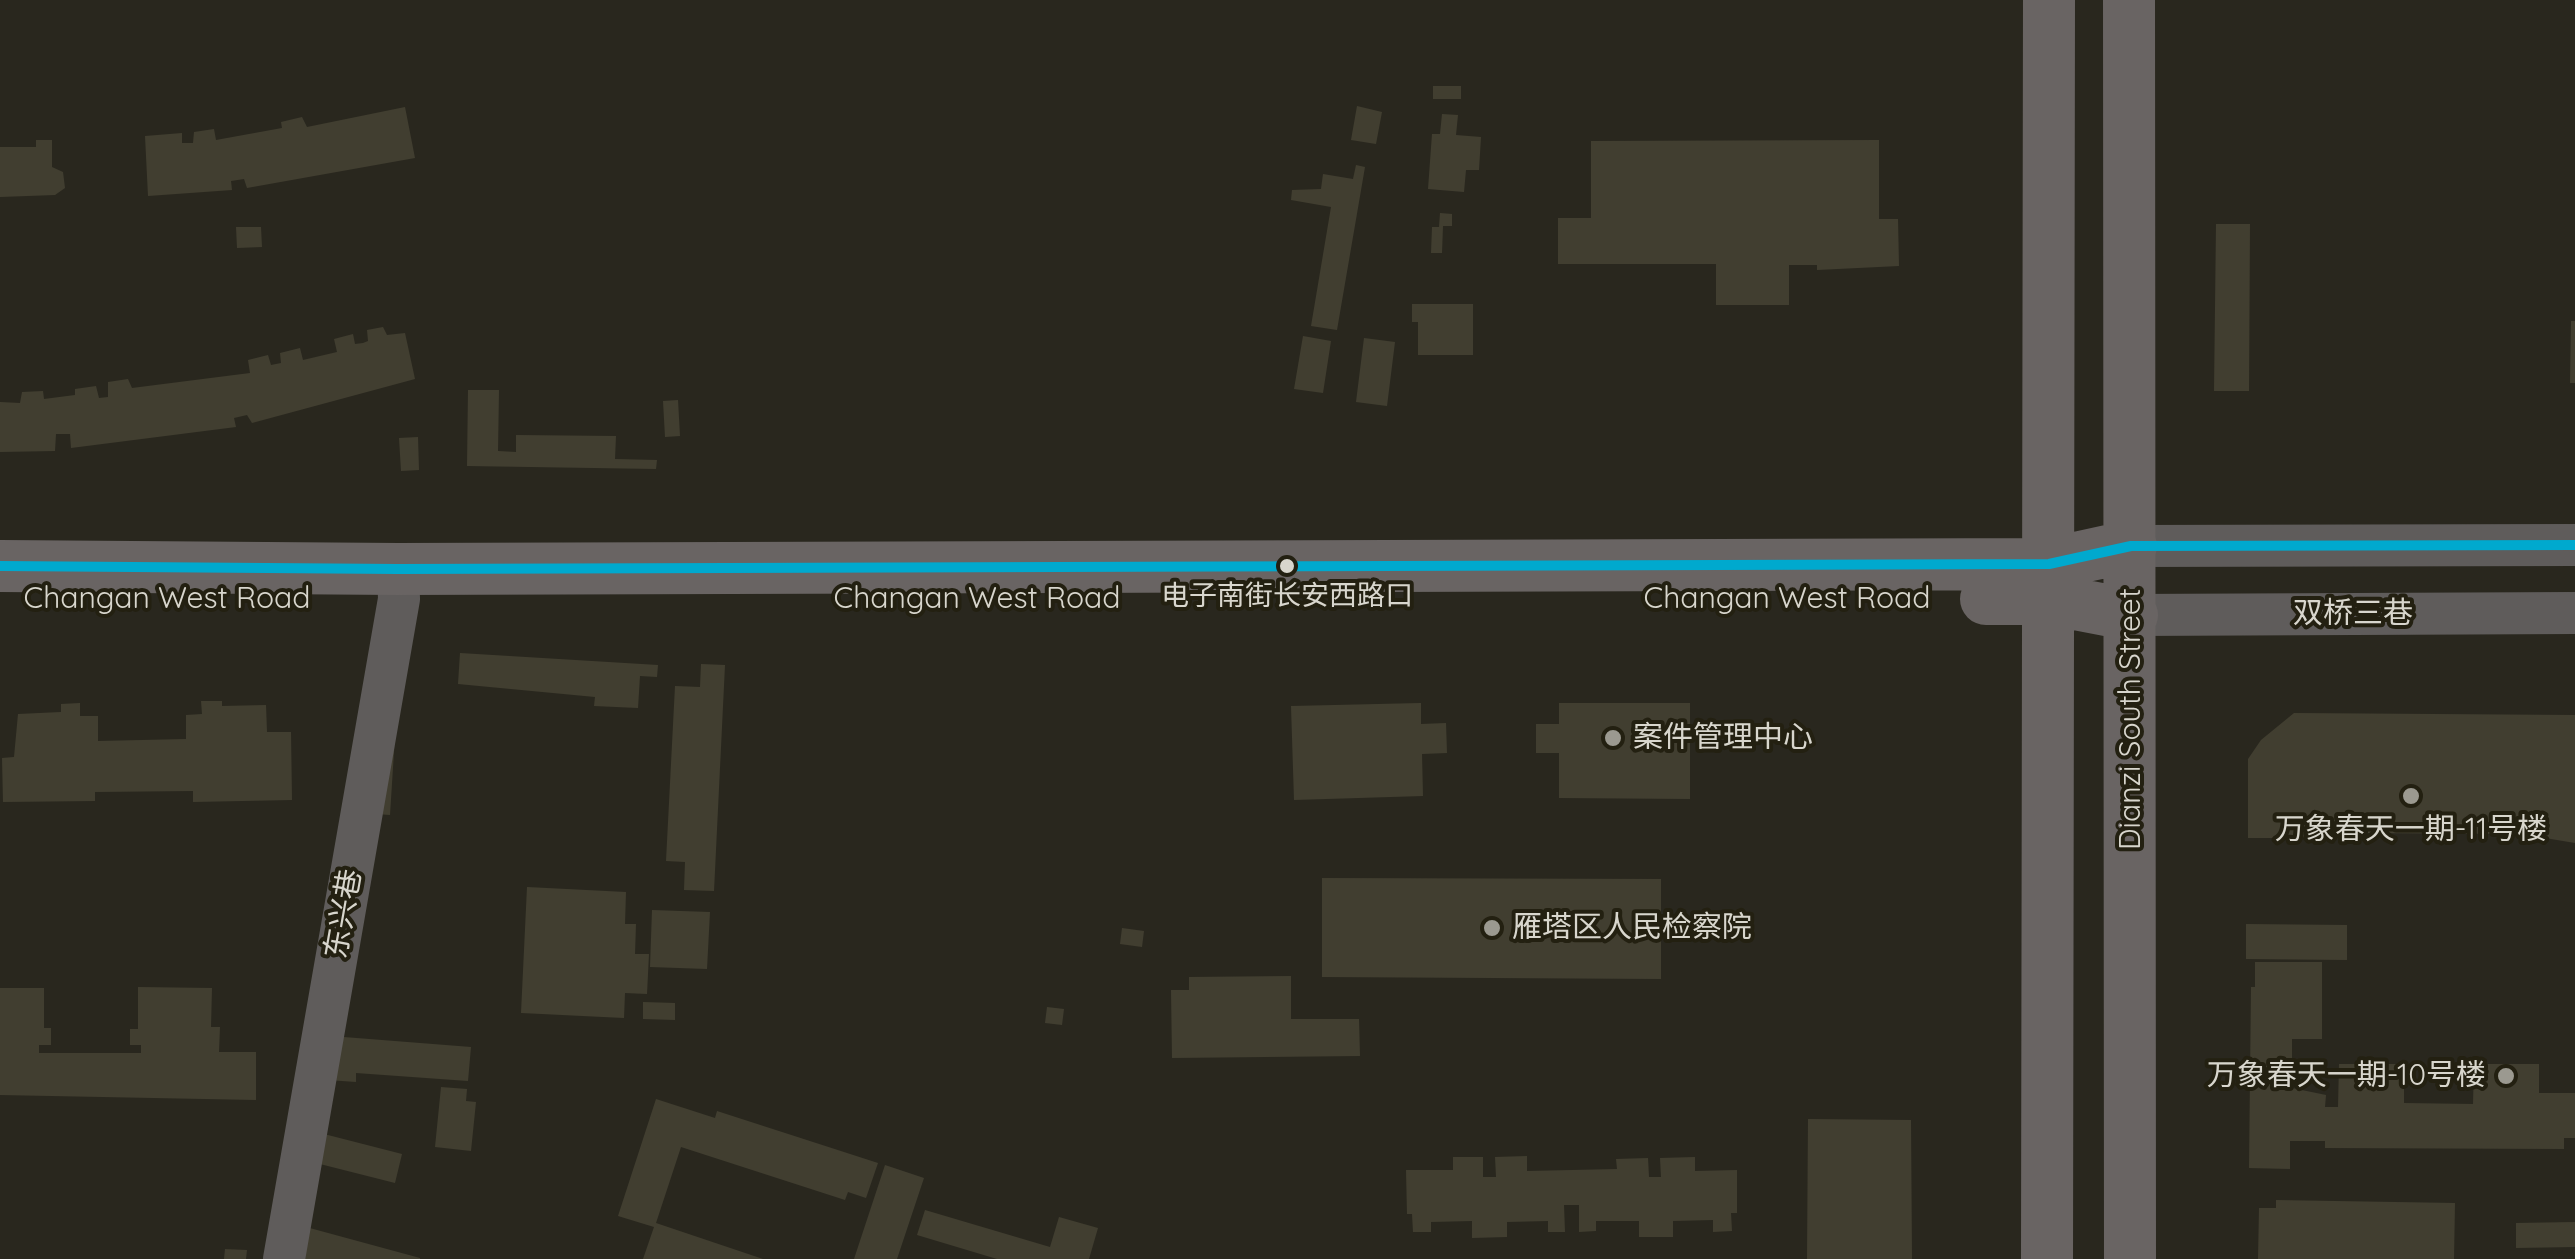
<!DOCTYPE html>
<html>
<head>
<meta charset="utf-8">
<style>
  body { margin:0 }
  canvas { display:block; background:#29271e }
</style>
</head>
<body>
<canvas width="2575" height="1259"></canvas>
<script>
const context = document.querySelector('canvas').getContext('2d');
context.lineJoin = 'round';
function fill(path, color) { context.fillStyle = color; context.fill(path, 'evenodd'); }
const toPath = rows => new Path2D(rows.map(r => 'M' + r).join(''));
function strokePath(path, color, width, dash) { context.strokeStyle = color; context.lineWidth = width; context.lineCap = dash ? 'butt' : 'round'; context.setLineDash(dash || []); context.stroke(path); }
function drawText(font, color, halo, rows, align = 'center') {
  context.font = font + ' Quicksand,"Noto Sans SC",sans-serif'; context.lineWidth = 8; context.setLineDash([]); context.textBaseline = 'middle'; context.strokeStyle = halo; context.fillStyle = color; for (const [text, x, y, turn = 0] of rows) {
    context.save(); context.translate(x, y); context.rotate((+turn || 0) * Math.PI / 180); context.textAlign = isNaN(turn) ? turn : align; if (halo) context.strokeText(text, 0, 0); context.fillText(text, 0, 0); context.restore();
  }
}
fill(toPath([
  [1433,86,1461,86,1461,99,1433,99],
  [1357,106,1382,112,1376,144,1351,140],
  [405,107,415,158,247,188,244,179,231,181,232,190,148,196,145,136,182,133,182,143,193,143,194,132,214,129,216,140,282,128,281,122,302,117,307,127],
  [1442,114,1458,115,1456,135,1481,137,1479,170,1466,170,1464,192,1428,189,1432,134,1440,134],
  [36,140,52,140,52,167,63,172,65,188,55,195,0,197,0,147,36,147],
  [1879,140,1879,219,1898,219,1899,266,1817,270,1817,265,1789,265,1789,305,1716,305,1716,264,1558,264,1558,218,1591,218,1591,141],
  [1356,165,1365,167,1337,330,1311,326,1331,207,1291,200,1292,190,1321,189,1323,174,1353,179],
  [1440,213,1452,214,1452,226,1443,226,1442,253,1431,253,1432,227,1439,227],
  [2216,224,2250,224,2249,391,2214,391],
  [236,227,261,227,262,247,237,248],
  [1412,304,1473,304,1473,355,1418,355,1418,322,1412,322],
  [2571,321,2575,321,2575,383,2570,383],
  [383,327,387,335,405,333,415,379,252,423,247,415,234,418,236,427,71,448,70,434,56,434,55,451,0,452,0,402,20,403,22,392,43,391,44,399,75,395,75,389,96,386,99,398,108,397,108,382,128,379,132,388,250,373,248,360,268,355,271,365,281,363,280,353,300,348,303,360,337,352,334,339,353,334,355,344,363,343,368,341,367,330],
  [1303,336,1331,341,1323,393,1294,389],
  [1364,338,1395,342,1387,406,1356,402],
  [468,390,499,390,498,451,516,452,516,435,616,436,615,459,657,460,656,469,467,466],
  [678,400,680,436,665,437,663,401],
  [418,437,419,470,401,471,399,438],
  [460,653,658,665,657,677,640,676,638,708,594,706,595,697,458,684],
  [701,664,725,665,714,891,684,890,685,862,666,861,675,686,700,687],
  [201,701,222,701,222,706,266,705,267,732,291,732,292,800,193,802,193,791,95,792,95,801,3,802,2,758,14,757,18,714,61,712,61,704,80,703,80,716,98,716,98,741,186,739,186,715,202,714],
  [1421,703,1421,724,1446,723,1447,753,1422,754,1423,796,1294,800,1291,706],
  [1559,703,1690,703,1690,799,1559,798,1559,753,1536,753,1536,724,1559,724],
  [2294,713,2575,715,2575,843,2521,834,2353,833,2353,837,2345,838,2248,838,2248,759,2261,740],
  [395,736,390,815,376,814],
  [1322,878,1661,879,1661,979,1322,977],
  [527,887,626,892,625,924,636,924,635,954,649,954,647,994,625,993,624,1018,521,1013],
  [652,910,710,912,707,969,650,967],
  [2246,924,2347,925,2347,960,2246,959],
  [1122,928,1144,931,1142,947,1120,944],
  [2255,962,2322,962,2322,1039,2292,1039,2292,1088,2326,1095,2325,1107,2338,1107,2339,1064,2404,1064,2404,1103,2473,1104,2474,1064,2539,1064,2539,1093,2575,1093,2575,1138,2564,1138,2564,1149,2325,1148,2325,1141,2290,1141,2290,1169,2249,1168,2251,987,2255,987],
  [1291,976,1291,1019,1359,1019,1360,1056,1172,1058,1171,990,1189,990,1189,977],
  [138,987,212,988,211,1027,220,1027,219,1052,256,1052,256,1100,0,1095,0,988,44,988,44,1028,51,1028,51,1045,39,1045,39,1053,141,1053,141,1045,130,1045,130,1029,138,1029],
  [643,1002,675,1003,675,1020,643,1019],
  [1047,1007,1064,1009,1062,1025,1045,1023],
  [331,1036,471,1047,468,1081,356,1073,356,1082,328,1080],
  [441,1087,467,1089,466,1101,476,1102,471,1151,435,1147],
  [656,1099,715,1118,717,1111,878,1163,866,1198,848,1192,845,1200,681,1147,656,1223,763,1259,643,1259,654,1227,618,1216],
  [1808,1119,1911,1120,1912,1259,1807,1259],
  [324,1134,402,1154,395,1183,316,1163],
  [1527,1156,1527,1171,1617,1169,1616,1159,1648,1158,1649,1177,1661,1177,1660,1158,1695,1157,1695,1171,1737,1170,1737,1213,1731,1213,1732,1231,1713,1232,1713,1220,1673,1221,1673,1237,1639,1237,1639,1221,1596,1221,1596,1231,1579,1232,1579,1205,1564,1205,1565,1232,1548,1232,1548,1221,1507,1222,1507,1237,1472,1238,1472,1221,1431,1222,1431,1232,1413,1232,1412,1214,1407,1214,1406,1170,1453,1170,1453,1157,1483,1157,1483,1177,1496,1177,1495,1157],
  [885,1165,924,1178,897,1259,854,1259],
  [2276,1200,2455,1203,2454,1259,2258,1259,2259,1208,2276,1208],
  [925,1210,1050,1247,1059,1217,1098,1228,1089,1259,997,1259,917,1235],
  [2575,1222,2575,1247,2516,1248,2516,1223],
  [306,1227,420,1258,420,1259,298,1259],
  [225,1249,247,1250,246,1259,224,1259]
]), '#413e30');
strokePath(toPath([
  [2131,546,2575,545],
  [2132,615,2575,613],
  [284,1259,399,599,398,569]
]), '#5f5c5b', 42);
strokePath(toPath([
  [2129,0,2130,1259],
  [0,566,398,569,2049,564,2131,546],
  [1986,599,2049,599,2132,615],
  [2047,1259,2049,0]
]), '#696463', 52);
strokePath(toPath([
  [0,566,398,569,2049,564,2131,546,2575,545]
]), '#00a9ce', 10);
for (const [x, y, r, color] of [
  [1287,566,9,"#d8d6cd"],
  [1613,738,10,"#9b9990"],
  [2411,796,10,"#9b9990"],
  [1492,928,10,"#9b9990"],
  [2506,1076,10,"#9b9990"]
]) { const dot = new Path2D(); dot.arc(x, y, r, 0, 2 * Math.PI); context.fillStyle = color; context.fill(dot); strokePath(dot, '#232011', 4); }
drawText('28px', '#d8d6cd', '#232011', [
  ["电子南街长安西路口",1287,597]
]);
drawText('30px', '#d8d6cd', '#232011', [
  ["Changan West Road",167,599],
  ["Changan West Road",977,599],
  ["Changan West Road",1787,599],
  ["双桥三巷",2353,614],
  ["Dianzi South Street",2131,719,-90],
  ["东兴巷",344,914,-80]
]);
drawText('30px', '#d8d6cd', '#232011', [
  ["案件管理中心",1633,738],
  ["万象春天一期-11号楼",2411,830,"center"],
  ["雁塔区人民检察院",1512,928],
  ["万象春天一期-10号楼",2486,1076,"right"]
], 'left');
</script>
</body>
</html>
